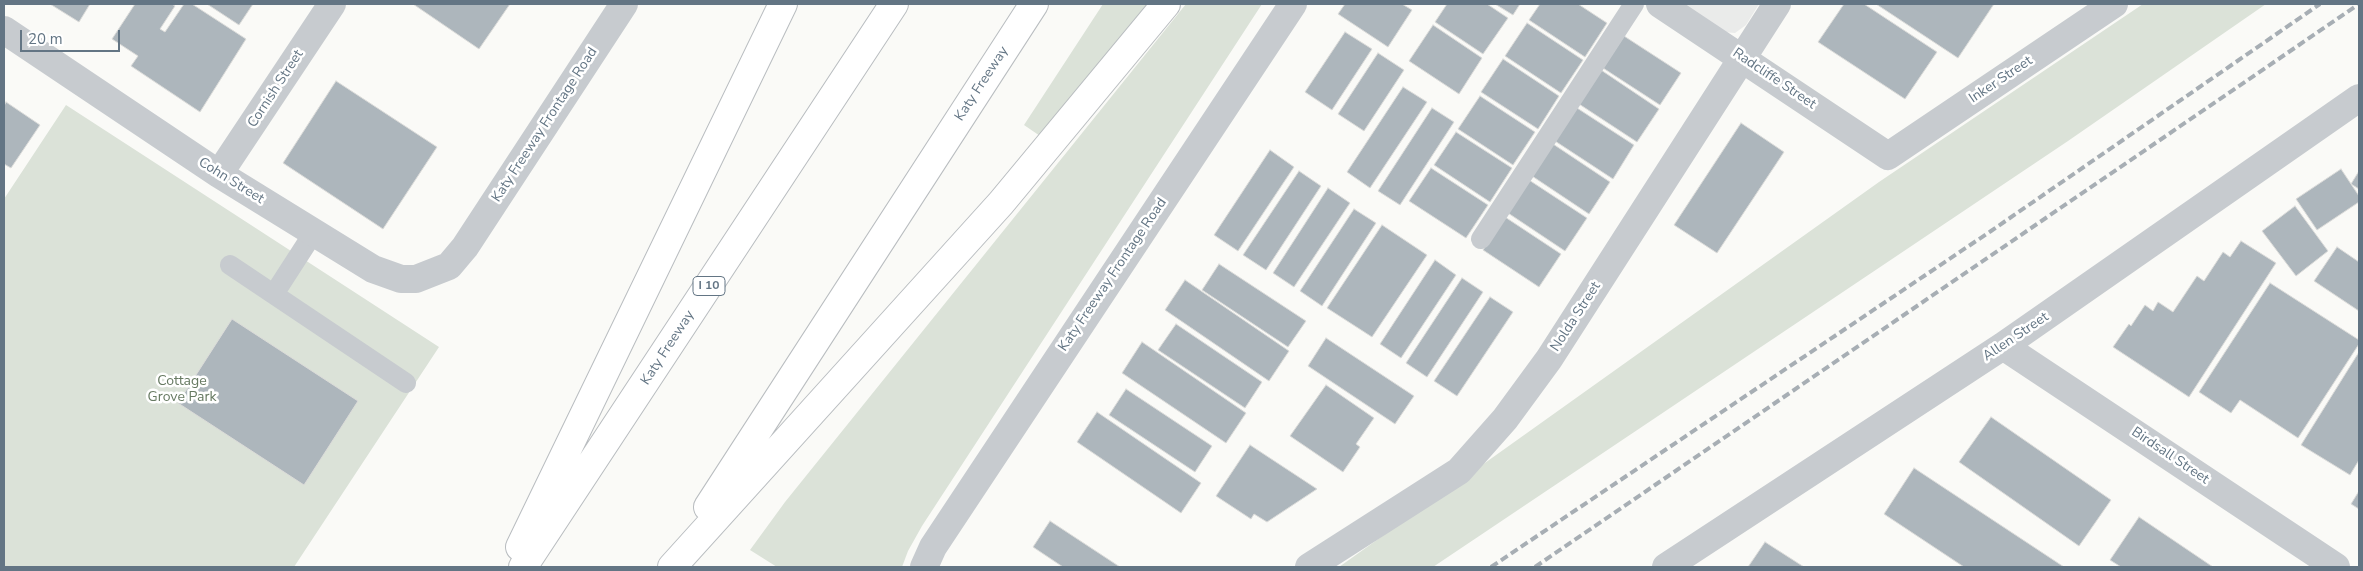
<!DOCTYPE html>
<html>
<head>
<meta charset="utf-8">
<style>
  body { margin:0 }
  #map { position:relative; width:2363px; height:571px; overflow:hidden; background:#fafaf7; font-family:"Nunito Sans",sans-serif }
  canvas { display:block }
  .frame { position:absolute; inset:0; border:5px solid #637584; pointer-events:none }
  .scale { position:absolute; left:20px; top:30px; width:100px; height:22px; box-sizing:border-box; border:2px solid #637584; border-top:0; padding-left:6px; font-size:15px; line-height:18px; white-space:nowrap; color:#637584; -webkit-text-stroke:4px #fff; paint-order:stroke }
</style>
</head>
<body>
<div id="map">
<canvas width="2363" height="571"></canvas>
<div class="frame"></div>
<div class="scale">20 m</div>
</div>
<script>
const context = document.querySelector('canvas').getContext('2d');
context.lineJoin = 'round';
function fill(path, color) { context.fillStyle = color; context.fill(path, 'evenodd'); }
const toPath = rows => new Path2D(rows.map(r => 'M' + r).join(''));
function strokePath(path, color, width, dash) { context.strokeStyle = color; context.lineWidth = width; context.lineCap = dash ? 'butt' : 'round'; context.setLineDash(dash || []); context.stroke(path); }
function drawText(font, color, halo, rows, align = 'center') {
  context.font = font + ' "Nunito Sans",sans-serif'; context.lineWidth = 5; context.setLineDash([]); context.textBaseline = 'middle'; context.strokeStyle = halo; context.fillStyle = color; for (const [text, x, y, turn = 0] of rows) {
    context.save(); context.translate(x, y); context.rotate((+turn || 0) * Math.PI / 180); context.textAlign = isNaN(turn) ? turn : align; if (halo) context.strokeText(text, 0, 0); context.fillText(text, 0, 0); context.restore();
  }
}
fill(toPath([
  [1680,4,1759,4,1746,25,1735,33,1723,32]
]), '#eaebea');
fill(toPath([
  [1103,4,1153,4,1043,138,1024,125],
  [1186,4,1262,4,922,526,908,551,902,567,777,567,750,550,785,502],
  [2143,4,2266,4,2068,141,1433,567,1339,567,1879,182],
  [66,105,439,347,294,567,4,567,4,199]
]), '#dbe2d8');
const building = toPath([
  [50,4,90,4,79,22,50,4],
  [135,4,172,4,175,6,160,29,165,32,184,4,192,4,246,39,200,112,131,66,138,56,112,39,135,4],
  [207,4,253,4,239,25,207,4],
  [413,4,510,4,479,49,413,4],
  [1345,4,1402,4,1412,10,1388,47,1338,14,1345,4],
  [1447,4,1487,4,1508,18,1483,54,1435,22,1447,4],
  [1495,4,1520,4,1513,15,1495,4],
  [1540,4,1578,4,1607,23,1585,57,1529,20,1540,4],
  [1844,4,1864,4,1937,52,1905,99,1818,42,1844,4],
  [1876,4,1994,4,1958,58,1876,4],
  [1527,23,1583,60,1561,93,1505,56,1527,23],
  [1433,25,1482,58,1459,94,1409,61,1433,25],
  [1345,32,1372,49,1332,110,1305,92,1345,32],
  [1624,36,1681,73,1660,105,1603,68,1624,36],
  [1378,53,1404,70,1364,131,1338,114,1378,53],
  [1503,59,1559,96,1538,129,1481,92,1503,59],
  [1601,70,1659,109,1637,142,1579,104,1601,70],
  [336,81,437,147,383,229,283,163,336,81],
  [1403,87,1427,102,1370,188,1347,172,1403,87],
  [1480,96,1535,132,1513,165,1458,129,1480,96],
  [6,102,40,125,11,168,4,164,4,106,6,102],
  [1432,108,1454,122,1400,205,1378,191,1432,108],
  [1577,108,1634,145,1613,179,1555,141,1577,108],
  [1741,123,1784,152,1717,253,1674,225,1741,123],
  [1456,132,1512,168,1490,202,1434,165,1456,132],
  [1553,144,1610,182,1589,214,1532,176,1553,144],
  [1270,150,1294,167,1238,251,1214,235,1270,150],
  [1431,168,1488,205,1466,238,1409,201,1431,168],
  [2341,169,2359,196,2359,202,2317,230,2296,199,2341,169],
  [1299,171,1321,186,1266,270,1243,255,1299,171],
  [2359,171,2359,189,2351,184,2359,171],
  [1529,180,1587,218,1565,251,1508,213,1529,180],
  [1328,188,1350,203,1294,287,1273,273,1328,188],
  [2295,206,2328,251,2296,276,2262,231,2295,206],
  [1354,209,1376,223,1322,306,1300,291,1354,209],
  [1505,217,1561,254,1539,287,1483,250,1505,217],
  [1382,225,1427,255,1372,337,1327,308,1382,225],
  [2241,241,2276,263,2189,397,2113,347,2129,324,2131,326,2145,305,2153,311,2158,302,2173,312,2197,276,2204,281,2223,252,2230,257,2241,241],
  [2337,247,2359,262,2359,311,2314,281,2337,247],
  [1435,260,1456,275,1401,358,1380,344,1435,260],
  [1219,264,1306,321,1288,347,1202,290,1219,264],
  [1462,278,1483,292,1427,377,1406,363,1462,278],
  [1185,280,1289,351,1269,381,1165,310,1185,280],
  [2270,283,2359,340,2359,344,2298,438,2240,400,2231,413,2199,392,2270,283],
  [1490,297,1513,312,1457,396,1434,381,1490,297],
  [232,319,358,401,304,485,178,403,232,319],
  [1176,324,1262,382,1245,408,1158,350,1176,324],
  [1326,338,1414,396,1395,424,1308,366,1326,338],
  [1142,342,1246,413,1226,443,1122,373,1142,342],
  [2359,352,2359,460,2350,475,2301,445,2359,352],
  [1326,385,1374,418,1356,444,1360,447,1343,472,1290,436,1326,385],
  [1126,389,1212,446,1195,472,1109,415,1126,389],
  [1097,412,1201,483,1181,513,1077,442,1097,412],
  [1991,417,2111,500,2079,546,1959,462,1991,417],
  [1250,445,1317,489,1267,522,1254,514,1251,519,1216,496,1250,445],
  [1914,468,2064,567,1964,567,1884,514,1914,468],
  [2359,491,2359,509,2351,504,2359,491],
  [2139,517,2213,567,2121,567,2110,560,2139,517],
  [1050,521,1120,567,1063,567,1033,547,1050,521],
  [1765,542,1804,567,1748,567,1765,542]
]);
fill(building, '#adb6bc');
strokePath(building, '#dbdbd9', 1);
const highway = toPath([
  [708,507,1034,4],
  [520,547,783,4],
  [523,567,894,4],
  [672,567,1001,203,1166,4]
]);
strokePath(highway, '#b9bdc0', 30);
strokePath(toPath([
  [1481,239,1634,4],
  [230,265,406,383],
  [274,294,314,232]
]), '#c7cbcf', 20);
strokePath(toPath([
  [1660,4,1888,156,2114,4],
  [4,30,219,174,373,269,401,279,416,279,449,266,465,247,624,4],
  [219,174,332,4],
  [2003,346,2336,567],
  [924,567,933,547,1293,4],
  [1309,567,1459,471,1505,419,1549,359,1777,4],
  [1666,567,2003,346,2359,98]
]), '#c7cbcf', 28);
strokePath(highway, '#fff', 28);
strokePath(toPath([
  [1491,567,1991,231,2320,4],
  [1535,567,2359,4]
]), '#a7aeb4', 4, [8, 4]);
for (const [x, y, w] of [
  [709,286,32]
]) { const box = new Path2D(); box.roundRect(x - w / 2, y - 9.5, w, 19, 4); context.fillStyle = '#fff'; context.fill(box); strokePath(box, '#637584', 1); }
drawText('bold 12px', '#637584', null, [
  ["I 10",709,286]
]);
drawText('14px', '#637584', '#fff', [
  ["Radcliffe Street",1774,79,34],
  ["Inker Street",2001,80,-34],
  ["Katy Freeway",982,84,-57],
  ["Cornish Street",276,89,-57],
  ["Katy Freeway Frontage Road",545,125,-57],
  ["Cohn Street",231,181,32],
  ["Katy Freeway Frontage Road",1113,275,-56],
  ["Nolda Street",1576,317,-57],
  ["Allen Street",2016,337,-34],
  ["Katy Freeway",668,348,-57],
  ["Birdsall Street",2170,456,34]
]);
drawText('14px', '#677a62', '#fff', [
  ["Cottage",182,382],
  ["Grove Park",182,398]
]);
</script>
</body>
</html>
